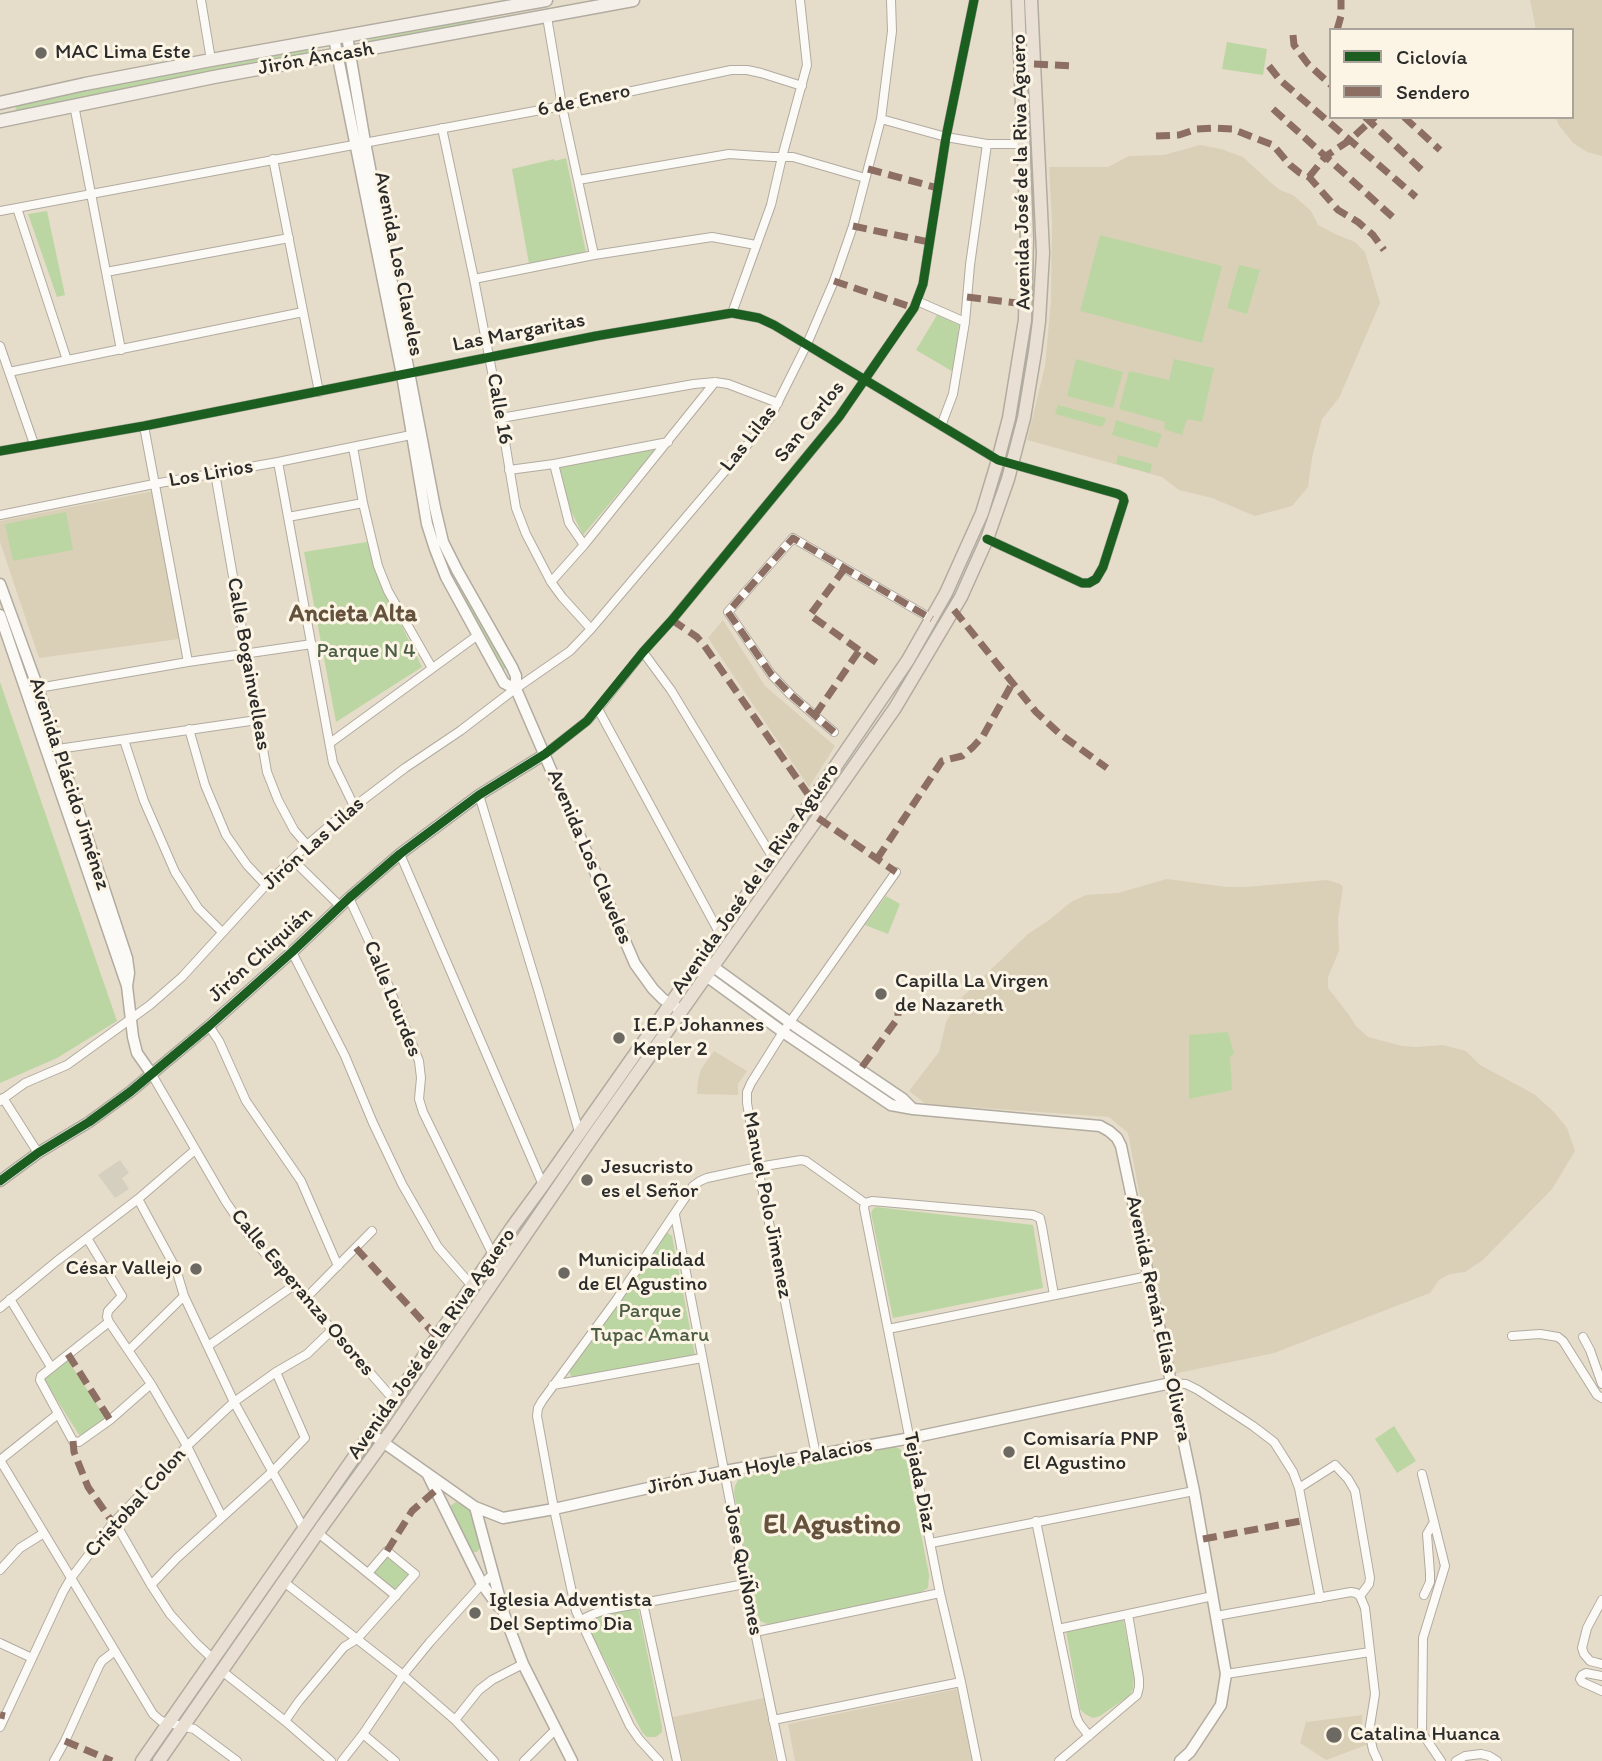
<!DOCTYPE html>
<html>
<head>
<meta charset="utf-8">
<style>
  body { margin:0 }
  #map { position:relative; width:1602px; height:1761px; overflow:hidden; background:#e6dcca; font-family:Itim,sans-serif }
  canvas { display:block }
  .legend { position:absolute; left:1329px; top:28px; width:245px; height:91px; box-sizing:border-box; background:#fcf5e5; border:2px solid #a8a49b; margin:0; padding:9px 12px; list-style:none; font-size:21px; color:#2b2b2b }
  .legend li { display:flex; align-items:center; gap:14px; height:35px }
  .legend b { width:35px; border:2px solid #a8a49b }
</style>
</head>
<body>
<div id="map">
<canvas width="1602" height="1761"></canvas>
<ul class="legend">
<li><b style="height:9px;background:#1b5e20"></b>Ciclovía</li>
<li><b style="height:9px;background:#8d6e63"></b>Sendero</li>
</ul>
</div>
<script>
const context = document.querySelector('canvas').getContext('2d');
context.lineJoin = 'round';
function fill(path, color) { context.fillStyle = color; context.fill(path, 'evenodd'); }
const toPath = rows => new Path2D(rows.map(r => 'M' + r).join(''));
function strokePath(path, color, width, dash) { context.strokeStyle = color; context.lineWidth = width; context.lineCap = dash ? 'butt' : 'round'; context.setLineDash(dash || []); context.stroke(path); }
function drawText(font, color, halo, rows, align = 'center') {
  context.font = font + ' Itim,sans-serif'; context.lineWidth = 6; context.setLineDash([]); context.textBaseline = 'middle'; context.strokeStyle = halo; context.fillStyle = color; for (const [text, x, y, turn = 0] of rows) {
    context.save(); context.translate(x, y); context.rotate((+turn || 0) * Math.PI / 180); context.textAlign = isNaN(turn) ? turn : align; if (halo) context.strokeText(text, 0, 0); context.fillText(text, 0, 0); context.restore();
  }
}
fill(toPath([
  [1530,0,1602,0,1602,156,1587,152,1573,143,1558,124,1556,117,1572,117,1572,30,1536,30],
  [1200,145,1221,149,1243,157,1270,182,1280,190,1293,195,1311,211,1318,225,1335,234,1355,242,1365,252,1380,303,1339,398,1322,419,1312,458,1308,487,1292,506,1255,516,1212,498,1179,490,1162,477,1027,440,1045,366,1051,300,1052,222,1049,167,1108,167,1129,156,1164,155],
  [154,491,179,639,39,658,0,542,0,521],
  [723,620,765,686,835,746,809,787,708,638],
  [1167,879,1227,887,1246,887,1327,880,1340,884,1343,887,1338,919,1339,951,1328,977,1328,988,1349,1015,1356,1026,1368,1037,1402,1046,1416,1047,1443,1045,1466,1051,1480,1065,1534,1094,1554,1112,1567,1128,1575,1151,1552,1189,1483,1260,1465,1272,1450,1274,1439,1280,1430,1293,1274,1353,1173,1374,1128,1133,1109,1117,926,1104,909,1091,939,1052,946,1022,959,1000,1028,934,1048,921,1071,902,1086,895,1118,893],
  [714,1051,747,1071,738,1084,738,1095,697,1094,698,1080,701,1069],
  [957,1689,972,1761,795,1761,788,1724],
  [764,1698,776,1761,682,1761,673,1717],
  [1362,1715,1362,1727,1369,1744,1326,1760,1300,1743,1306,1722]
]), '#dad0b8');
fill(toPath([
  [120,1160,129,1173,122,1178,129,1189,115,1198,98,1175]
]), '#d5cfc0');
fill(toPath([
  [475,20,478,25,357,45,371,39],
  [1227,42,1267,49,1263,75,1222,69],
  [317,48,320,55,16,112,15,103],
  [566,158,586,252,529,264,512,169,554,159,555,161],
  [47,211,65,295,57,297,28,214],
  [1100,235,1222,266,1202,343,1080,311],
  [1239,265,1260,270,1247,314,1227,308],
  [937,315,959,325,955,373,916,350],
  [1076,359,1123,372,1113,408,1067,396],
  [1174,359,1214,368,1202,422,1187,419,1182,435,1164,429,1165,422,1119,409,1129,371,1169,380],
  [1058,405,1106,418,1104,425,1102,425,1102,427,1055,414],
  [1116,420,1162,434,1157,448,1112,435],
  [418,441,431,504,463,588,506,668,503,670,445,563,431,525],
  [652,447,654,451,583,535,570,509,559,468,560,464],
  [1118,455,1152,464,1150,473,1116,464],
  [66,512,73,550,13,561,5,524],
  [367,542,380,582,422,667,336,722,304,552],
  [0,682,117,1021,57,1058,0,1083],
  [886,896,900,904,888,934,865,925],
  [1228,1032,1234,1054,1230,1056,1232,1090,1189,1099,1189,1035],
  [876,1207,1033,1225,1043,1288,893,1318,871,1213,873,1209],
  [668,1233,672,1236,695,1355,572,1378,569,1371,665,1234],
  [67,1359,107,1420,86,1437,80,1436,44,1380,44,1376],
  [1394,1426,1416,1461,1397,1473,1375,1439],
  [895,1447,900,1449,906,1457,929,1575,928,1588,918,1594,774,1624,767,1624,760,1621,756,1610,734,1493,735,1486,738,1480,743,1477],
  [456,1502,470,1509,472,1514,480,1548,477,1552,471,1552,450,1506],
  [388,1556,411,1575,397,1591,373,1572],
  [638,1607,662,1726,662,1732,656,1737,647,1737,642,1732,590,1631,590,1624,596,1615],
  [1123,1618,1134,1676,1133,1689,1129,1696,1100,1716,1093,1718,1085,1714,1080,1709,1066,1631]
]), '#bcd6a3');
const minor = toPath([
  [201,0,211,60],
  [547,17,562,106,594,255],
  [74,105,121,350],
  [881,119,946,137,987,144,1024,144],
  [442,128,474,279,501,418,516,508,526,534,551,582,562,597,591,629],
  [273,159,319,392],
  [578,180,729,154,773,157,793,157,865,178],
  [17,208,67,360],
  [0,211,562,106,731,70,747,70,761,73,802,86],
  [106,272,289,238],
  [474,279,594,255,712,237,756,245],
  [917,301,965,322],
  [732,313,771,205,782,157,807,65,800,0],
  [0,346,34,444],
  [9,372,303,312],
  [501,418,694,384,715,382,728,384,778,403],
  [144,426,188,662],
  [941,426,953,394,965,322,970,265,987,144],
  [353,447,363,503,378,566,388,591,432,668],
  [0,451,144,426,596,336,732,313,759,318,774,325,998,460,1118,494,1123,497,1124,501,1103,567,1096,579,1089,583,1082,583,987,539],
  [278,462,333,763,354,806],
  [554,464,569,523,584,545],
  [509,470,554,464,668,442],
  [215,473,267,772,278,800,294,830,307,845],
  [0,515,154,484,278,462,416,434],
  [288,517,363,503],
  [551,582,584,545,715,382],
  [643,652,671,690,773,858],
  [26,692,38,688,188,662,312,644],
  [598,709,720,934],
  [189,729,205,785,226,835,247,865,266,885],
  [834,732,791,695,771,674,728,612,793,538,932,619],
  [124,740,144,801,175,872,198,908,222,932],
  [330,743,478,635],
  [58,749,257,720],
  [545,754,587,721,598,709,643,652,672,620,839,417,914,308,923,284,946,137,974,0],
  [479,795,538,989,579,1132],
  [400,854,543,1185],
  [293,860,340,906],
  [349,898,380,965,419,1061,421,1078,419,1099,423,1112,493,1255],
  [292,952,345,1056,373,1123,402,1184,438,1247,472,1286],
  [209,1026,219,1041,246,1101,301,1181,338,1266],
  [151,1073,226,1202,248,1234,394,1400],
  [3,1098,38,1153],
  [0,1101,25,1083,67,1065,150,1005,182,977,266,885,307,845,334,822,405,768,460,731,511,692,570,651,591,629,770,418,807,344,834,281,853,226,881,119,892,31,891,0],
  [138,1199,176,1269,184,1296,234,1402,304,1529],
  [865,1203,864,1208,940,1593,961,1682,977,1761],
  [675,1215,755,1632,782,1761],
  [87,1238,122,1296,108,1311,107,1317,109,1322,151,1384,187,1446,222,1517],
  [10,1299,51,1367],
  [305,1299,372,1231],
  [0,1308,57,1261,138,1199,195,1150],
  [109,1322,41,1376,40,1380,73,1441,79,1442,110,1420,151,1384],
  [888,1329,1149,1276],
  [1512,1336,1540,1334,1558,1337,1563,1341,1597,1395,1602,1398],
  [1583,1337,1590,1350,1602,1384],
  [208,1346,293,1286],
  [129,1350,184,1296],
  [1171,1383,1186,1384,1198,1390,1253,1426,1274,1442,1293,1472,1299,1488,1320,1598],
  [553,1385,702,1358],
  [816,1455,759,1173,747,1103,747,1092,751,1083,783,1032,896,872],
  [0,1460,153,1714,161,1721,194,1729,237,1761],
  [0,1460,58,1414],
  [1422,1474,1445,1566,1423,1638,1422,1733,1441,1761],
  [1299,1488,1335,1465,1348,1479,1355,1491,1370,1578,1369,1584,1360,1596],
  [1036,1521,1076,1716,1079,1723,1089,1736],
  [113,1523,120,1531,151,1585,170,1614,196,1643,213,1659],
  [317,1532,396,1596],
  [931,1543,1194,1491],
  [0,1570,20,1548,44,1533],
  [284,1582,403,1675,455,1720,494,1761],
  [151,1585,177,1558,272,1472,305,1438,276,1372],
  [1424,1595,1430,1582,1430,1573,1427,1534,1434,1522],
  [1360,1596,1365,1608,1375,1694,1369,1732,1373,1750,1378,1761],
  [1602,1600,1587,1628,1582,1648,1584,1654,1590,1661,1602,1664],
  [643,1603,677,1761],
  [1216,1616,1351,1592,1356,1593,1360,1596],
  [579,1621,591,1615,605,1610,745,1584],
  [1058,1629,1213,1596],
  [755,1632,940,1593],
  [0,1643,32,1658],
  [222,1671,285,1721,331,1761],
  [1226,1674,1370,1652],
  [1602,1676,1586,1673,1582,1675,1580,1679,1582,1682,1602,1691],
  [455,1720,479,1690,492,1680,523,1664],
  [773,1720,961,1682],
  [285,1721,299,1701,344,1647,357,1639,415,1574,387,1551,369,1572],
  [0,1727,63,1592,71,1578,113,1523,187,1446,234,1402,276,1372,307,1354,333,1329],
  [363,1734,395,1761],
  [54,1761,65,1741,99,1666,102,1661,115,1651],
  [342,1761,363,1734,403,1675,430,1642,482,1584,492,1575],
  [524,1761,556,1729],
  [659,1761,639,1739,630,1726,576,1611,554,1509,537,1416,538,1408,542,1401,617,1299,693,1186,700,1181,707,1178,758,1167,801,1160,806,1161,865,1203,872,1201,1033,1215,1040,1218,1042,1227,1054,1295],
  [1059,1761,1137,1695,1139,1687,1139,1679,1128,1614],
  [1456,1761,1465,1756,1481,1754,1489,1756,1497,1761]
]);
const tertiary = toPath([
  [347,36,365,142,435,508,443,542,457,570,512,667,516,676,516,689,635,964,653,989,663,999,676,1007],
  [334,38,402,375,427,524,435,549,446,577,504,683,516,689],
  [0,584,38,688,127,958,129,973,127,986,0,615],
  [708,963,795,1026,903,1099,913,1109],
  [702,973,783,1032,891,1105,913,1109,1100,1126,1109,1131,1117,1138,1121,1146,1194,1491,1226,1674,1221,1705,1190,1752,1180,1761],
  [127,986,133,1037,137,1053,151,1073],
  [0,1181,38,1153,89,1122,130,1092,209,1026,292,952,349,898,400,854,479,795,545,754],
  [370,1433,475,1507,503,1518,554,1509,725,1471,911,1438,1171,1383],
  [428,1475,482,1584,498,1606],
  [475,1507,504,1614,523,1664,572,1761]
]);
const secondary = toPath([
  [0,103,85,84,211,60,546,0],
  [0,121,214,77,633,0]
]);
const primary = toPath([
  [142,1761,394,1400,513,1226,543,1185,773,858,908,660,946,593,982,513,998,460,1009,418,1025,320,1027,239,1018,0],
  [159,1761,321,1528,394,1427,593,1136,834,795,895,708,961,597,987,539,1008,479,1024,418,1035,352,1039,321,1043,253,1031,0]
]);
strokePath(minor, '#b1aba0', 10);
strokePath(tertiary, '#b1aba0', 13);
strokePath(secondary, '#b1aba0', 15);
strokePath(primary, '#b1aba0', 15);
strokePath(minor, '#fbfaf7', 8);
strokePath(tertiary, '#fbfaf7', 10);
strokePath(secondary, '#f4f0e9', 12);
strokePath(primary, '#e9e0d3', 12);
strokePath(toPath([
  [1337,30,1341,16,1341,0],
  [1293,35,1294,45,1308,64,1331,85],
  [1034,64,1075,66],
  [1269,66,1280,80,1416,197],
  [1273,109,1397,221],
  [1365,117,1426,174],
  [1404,117,1440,150],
  [1156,136,1179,135,1197,129,1214,128,1232,129,1273,145,1290,165,1300,173,1309,177,1338,210,1358,222,1373,235,1384,250],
  [868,169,938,188],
  [1309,177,1326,156,1350,140,1375,117],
  [853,226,929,242],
  [834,281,914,308],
  [967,297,1025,304],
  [845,568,810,615,880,665],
  [954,610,1036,712,1060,734,1107,768],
  [672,620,697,637,704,645,812,800],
  [815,715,859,651],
  [834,732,791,695,771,674,728,612,793,538,932,619],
  [818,818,896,872],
  [877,859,942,761,962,756,973,747,983,736,1013,682],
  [862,1067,898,1018,898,1002],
  [356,1248,437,1337],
  [68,1354,110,1420],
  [73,1441,74,1452,88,1487,113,1523],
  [1203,1539,1306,1520],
  [387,1551,412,1511,435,1491],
  [0,1715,5,1716],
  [65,1741,112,1761]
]), '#8d6e63', 7, [14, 7]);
strokePath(toPath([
  [0,451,144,426,596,336,732,313,759,318,774,325,998,460,1118,494,1123,497,1124,501,1103,567,1096,579,1089,583,1082,583,987,539],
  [0,1181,38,1153,89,1122,130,1092,209,1026,292,952,349,898,400,854,479,795,545,754,587,721,643,652,672,620,839,417,914,308,923,284,946,137,974,0]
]), '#1b5e20', 9);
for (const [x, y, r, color] of [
  [41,53,7,"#6c6963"],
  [881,994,7,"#6c6963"],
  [619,1038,7,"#6c6963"],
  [587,1180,7,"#6c6963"],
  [196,1269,7,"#6c6963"],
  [564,1273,7,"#6c6963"],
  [1009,1452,7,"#6c6963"],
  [475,1613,7,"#6c6963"],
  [1334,1735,9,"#6c6963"]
]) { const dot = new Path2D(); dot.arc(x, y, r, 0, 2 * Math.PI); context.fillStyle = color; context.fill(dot); strokePath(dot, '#fcf5e5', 2.5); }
drawText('21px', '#2b2b2b', '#fcf5e5', [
  ["MAC Lima Este",55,53],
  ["Capilla La Virgen",895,982],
  ["de Nazareth",895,1006],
  ["I.E.P Johannes",633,1026],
  ["Kepler 2",633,1050],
  ["Jesucristo",601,1168],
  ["es el Señor",601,1192],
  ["Municipalidad",578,1261],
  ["de El Agustino",578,1285],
  ["César Vallejo",182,1269,"right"],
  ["Comisaría PNP",1023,1440],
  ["El Agustino",1023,1464],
  ["Iglesia Adventista",489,1601],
  ["Del Septimo Dia",489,1625],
  ["Catalina Huanca",1350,1735]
], 'left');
drawText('21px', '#2b2b2b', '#fcf5e5', [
  ["Jirón Áncash",316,59,-10],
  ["6 de Enero",584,101,-12],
  ["Avenida José de la Riva Aguero",1022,172,-91],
  ["Avenida Los Claveles",398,264,79],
  ["Las Margaritas",519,333,-11],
  ["Calle 16",499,409,80],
  ["San Carlos",810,422,-51],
  ["Las Lilas",749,439,-52],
  ["Los Lirios",211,474,-10],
  ["Calle Bogainvelleas",248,664,80],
  ["Avenida Plácido Jiménez",69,784,72],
  ["Jirón Las Lilas",314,844,-42],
  ["Avenida Los Claveles",589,857,67],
  ["Avenida José de la Riva Aguero",756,879,-55],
  ["Jirón Chiquián",261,955,-42],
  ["Calle Lourdes",392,999,68],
  ["Manuel Polo Jimenez",767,1205,79],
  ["Calle Esperanza Osores",302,1293,50],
  ["Avenida Renán Elías Olivera",1158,1319,78],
  ["Avenida José de la Riva Aguero",432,1344,-55],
  ["Jirón Juan Hoyle Palacios",760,1467,-11],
  ["Tejada Diaz",919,1482,79],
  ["Cristobal Colon",136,1503,-48],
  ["Jose QuiÑones",743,1570,79]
]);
drawText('21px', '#4c5d45', '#fcf5e5', [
  ["Parque N 4",366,652],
  ["Parque",650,1312],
  ["Tupac Amaru",650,1336]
]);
drawText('bold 24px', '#64523c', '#fcf5e5', [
  ["Ancieta Alta",353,615]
]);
drawText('bold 28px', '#64523c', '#fcf5e5', [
  ["El Agustino",832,1526]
]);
</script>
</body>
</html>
